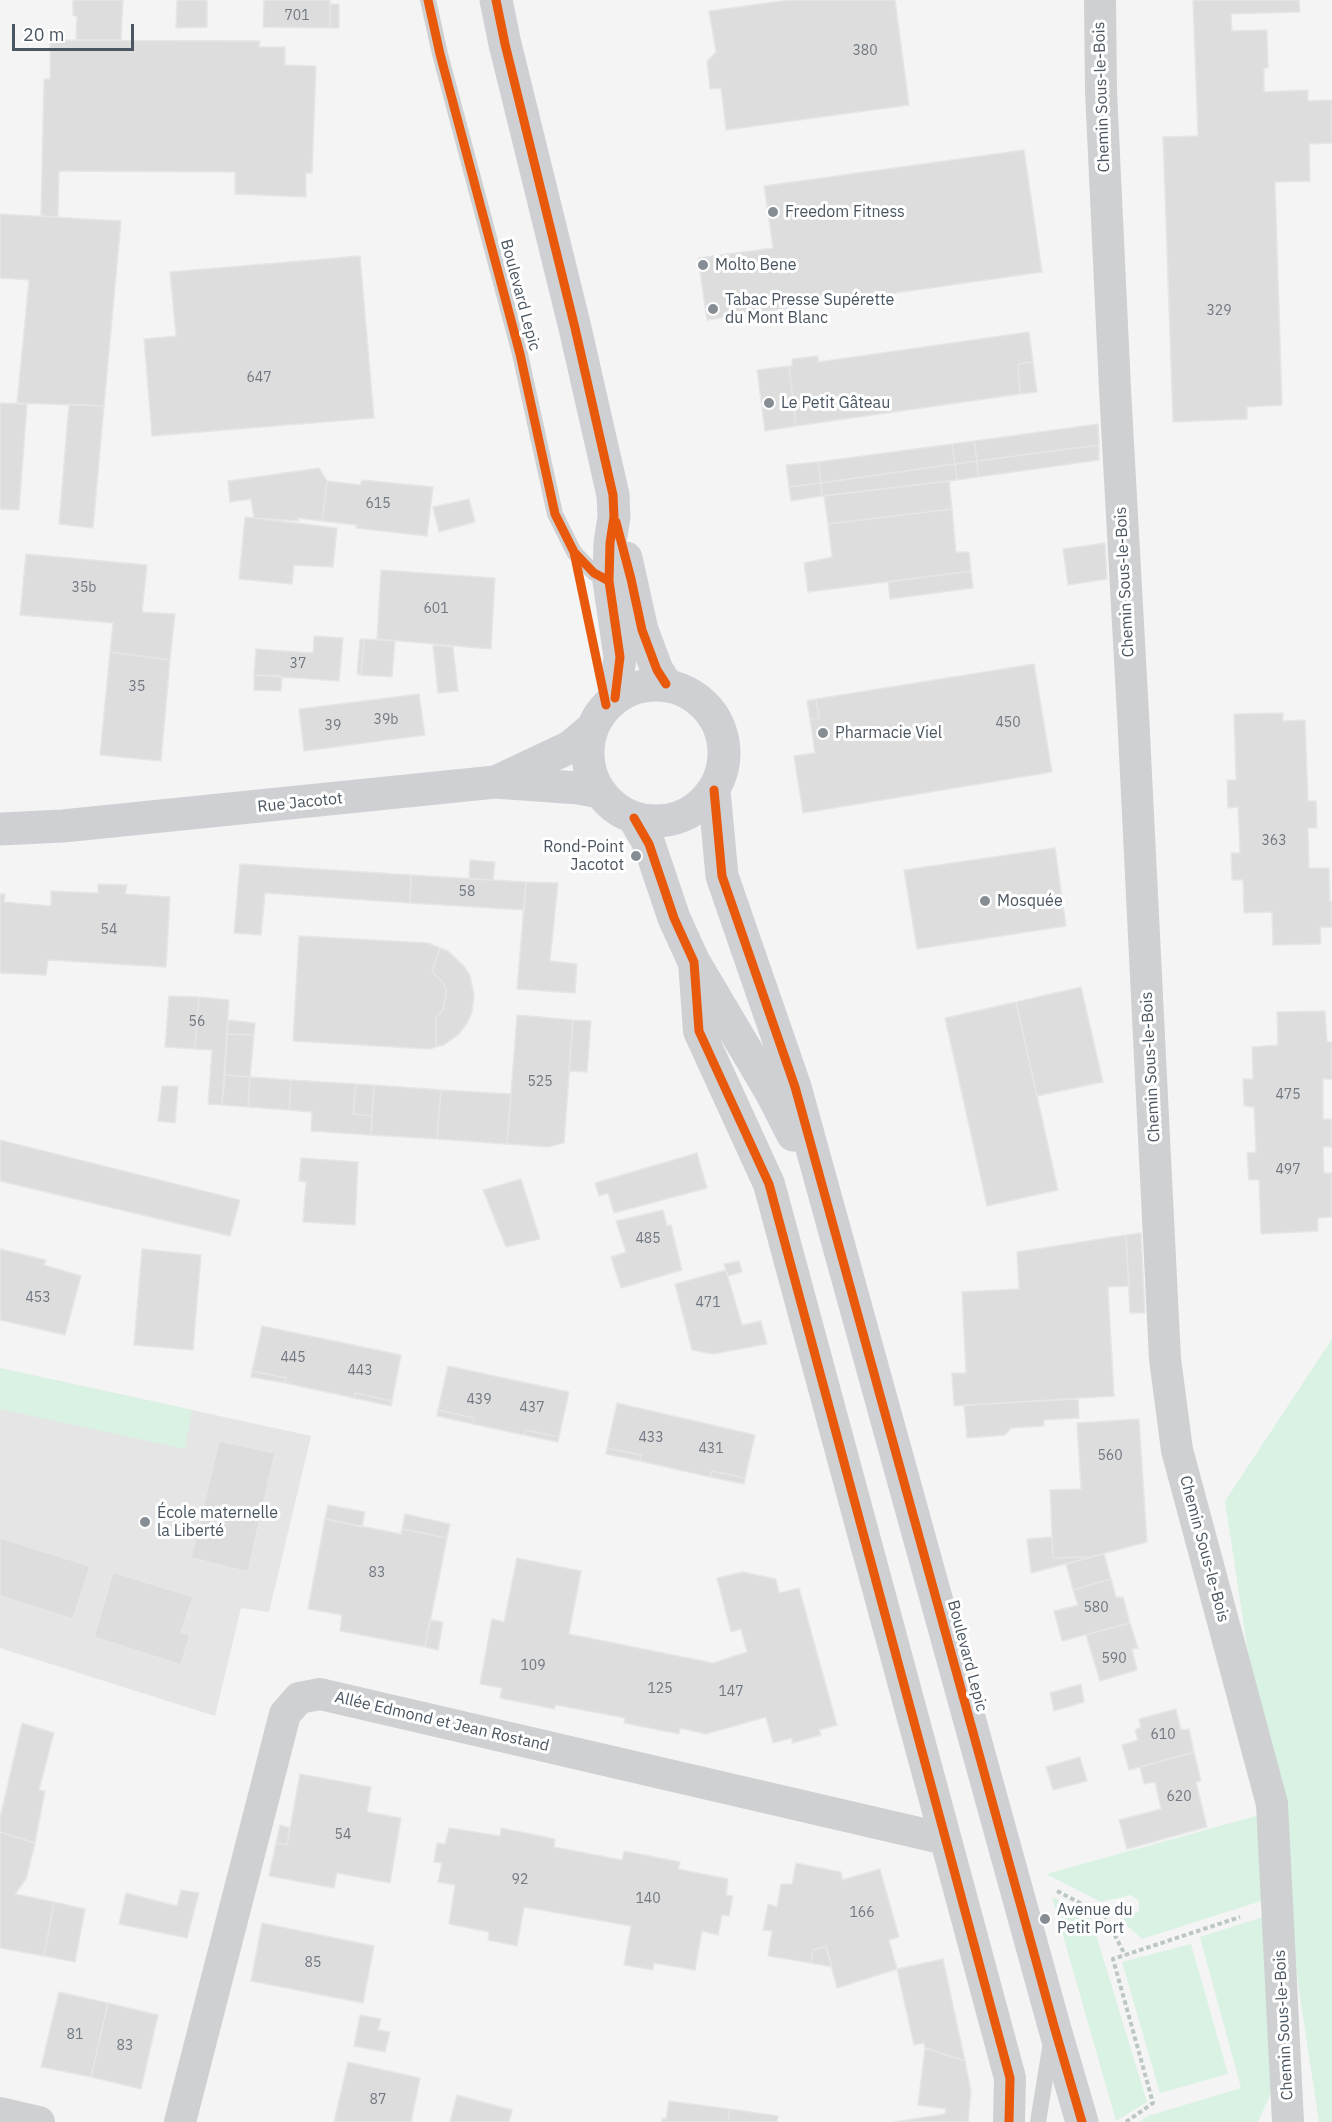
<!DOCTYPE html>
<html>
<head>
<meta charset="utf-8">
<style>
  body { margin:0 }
  #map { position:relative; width:1332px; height:2122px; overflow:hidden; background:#f4f4f4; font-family:"IBM Plex Sans",sans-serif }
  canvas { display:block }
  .scale { position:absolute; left:12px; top:24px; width:122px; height:27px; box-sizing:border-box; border:3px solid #4a5661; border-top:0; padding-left:8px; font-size:18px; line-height:21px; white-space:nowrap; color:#4a5661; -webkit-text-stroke:4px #fff; paint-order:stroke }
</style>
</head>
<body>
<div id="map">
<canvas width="1332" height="2122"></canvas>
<div class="scale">20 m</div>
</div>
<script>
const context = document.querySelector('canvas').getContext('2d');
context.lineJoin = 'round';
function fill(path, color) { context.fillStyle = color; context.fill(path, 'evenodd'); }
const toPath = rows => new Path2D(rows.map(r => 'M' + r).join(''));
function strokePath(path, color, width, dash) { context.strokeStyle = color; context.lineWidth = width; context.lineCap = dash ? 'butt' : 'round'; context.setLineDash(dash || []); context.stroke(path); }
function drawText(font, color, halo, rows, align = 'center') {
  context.font = font + ' "IBM Plex Sans",sans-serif'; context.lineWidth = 6; context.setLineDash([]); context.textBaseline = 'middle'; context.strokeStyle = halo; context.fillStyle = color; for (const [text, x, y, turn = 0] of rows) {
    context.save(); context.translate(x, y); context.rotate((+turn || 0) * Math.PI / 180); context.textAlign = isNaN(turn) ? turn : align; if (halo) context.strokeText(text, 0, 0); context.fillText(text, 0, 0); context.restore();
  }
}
fill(toPath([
  [0,1368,311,1436,269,1612,241,1608,215,1716,0,1648]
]), '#e6e5e6');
fill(toPath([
  [1332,1339,1332,2122,1319,2122,1225,1501],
  [0,1368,192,1410,185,1449,0,1409],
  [1260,1815,1261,1901,1142,1939,1121,1920,1139,1911,1139,1901,1131,1895,1101,1902,1046,1874],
  [1052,1897,1090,1915,1147,2102,1116,2121],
  [1263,1917,1271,2093,1258,2122,1139,2122,1148,2116,1241,2088,1200,1937],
  [1191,1944,1228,2074,1160,2093,1122,1962]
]), '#d9f2e3');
const building = toPath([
  [73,0,123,0,121,40,76,40,77,17,73,15,73,0],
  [177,0,207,0,207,27,176,28,177,0],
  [264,0,330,0,330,28,263,27,264,0],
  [789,0,895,0,909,105,726,130,721,88,710,89,707,61,716,52,709,11,789,0],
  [1193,0,1299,0,1300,12,1231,14,1232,31,1267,30,1268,68,1264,68,1264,92,1308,90,1308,101,1332,100,1332,143,1309,144,1310,181,1275,182,1282,405,1247,407,1247,419,1173,422,1163,137,1198,136,1193,0],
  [330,4,339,4,339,28,330,28,330,4],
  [50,40,260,41,259,47,285,47,285,65,316,66,312,173,306,173,306,197,235,194,235,172,59,171,58,217,41,216,44,79,50,79,50,40],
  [1024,150,1042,272,707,320,698,258,773,248,764,186,1024,150],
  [0,214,121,221,104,406,17,403,29,280,0,278,0,214],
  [360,256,374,418,152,436,144,339,176,336,170,272,360,256],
  [1029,332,1033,362,1018,364,1020,394,796,426,789,366,792,366,792,359,818,356,818,362,1029,332],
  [1033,362,1037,392,1020,394,1018,364,1033,362],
  [789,366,796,426,765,431,757,370,789,366],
  [0,403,27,404,19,510,0,509,0,403],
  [69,404,104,406,93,528,59,524,69,404],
  [1098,424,1099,445,977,461,974,441,1098,424],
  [974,441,977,461,955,464,952,444,974,441],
  [952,444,955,464,821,483,818,462,952,444],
  [1099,445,1099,460,978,477,977,461,1099,445],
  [977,461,978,477,957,480,955,464,977,461],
  [818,462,821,483,789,487,786,465,818,462],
  [955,464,957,480,822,496,821,483,955,464],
  [319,468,327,481,322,521,298,518,299,521,254,518,251,499,230,502,228,481,319,468],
  [362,480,433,487,427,536,356,528,357,525,322,521,327,481,360,485,362,480],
  [949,481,952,509,828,524,824,496,949,481],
  [821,483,822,496,791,501,789,487,821,483],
  [469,499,475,522,439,532,433,507,469,499],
  [952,509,956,552,969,552,971,571,808,592,804,563,832,557,828,524,952,509],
  [245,517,337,528,333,567,294,565,292,584,239,579,245,517],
  [1105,543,1107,579,1068,585,1063,549,1105,543],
  [26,554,147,565,142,612,175,614,170,660,110,652,113,623,20,615,26,554],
  [381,570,495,578,491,649,377,639,381,570],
  [971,571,973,588,890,599,888,582,971,571],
  [314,636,343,638,339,681,254,675,256,649,313,653,314,636],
  [360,639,364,639,361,675,357,674,360,639],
  [364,639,395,641,392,677,361,675,364,639],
  [433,645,453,647,458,691,438,693,433,645],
  [110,652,170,660,161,761,100,755,110,652],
  [1034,664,1052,772,803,813,794,756,815,753,810,719,819,718,816,699,1034,664],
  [254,675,282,676,281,691,254,690,254,675],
  [419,694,425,735,304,751,299,709,419,694],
  [816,699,819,718,810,719,807,701,816,699],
  [1283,713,1283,721,1305,720,1308,801,1316,801,1317,828,1308,828,1309,868,1329,868,1330,902,1332,902,1332,927,1320,927,1321,944,1273,945,1272,912,1244,913,1243,880,1232,880,1231,853,1240,853,1238,807,1228,808,1227,780,1236,780,1234,714,1283,713],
  [1055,848,1066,926,917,949,904,870,1055,848],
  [470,860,495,862,493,880,469,879,470,860],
  [240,864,411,875,410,903,265,893,261,935,234,933,240,864],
  [411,875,526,882,524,910,410,903,411,875],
  [526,882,558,883,550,961,577,964,575,993,517,989,526,882],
  [98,884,127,885,125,894,170,897,166,967,48,960,46,975,0,973,0,894,5,894,4,902,51,906,51,891,98,893,98,884],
  [299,936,428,943,440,948,432,971,442,982,446,989,446,996,443,1010,436,1018,436,1047,429,1049,293,1041,299,936],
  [440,948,448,951,464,966,470,976,474,995,472,1012,467,1023,459,1034,444,1045,436,1047,436,1018,443,1010,446,996,446,989,442,982,432,971,440,948],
  [1081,987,1103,1082,1037,1096,1016,1002,1081,987],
  [169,996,199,997,195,1049,165,1047,169,996],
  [199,997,229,1000,222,1105,208,1104,212,1050,195,1049,199,997],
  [1016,1002,1058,1190,987,1206,945,1018,1016,1002],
  [1325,1011,1327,1042,1332,1042,1332,1079,1323,1079,1323,1119,1332,1119,1332,1147,1323,1147,1324,1173,1332,1173,1332,1217,1318,1218,1318,1231,1261,1234,1259,1180,1249,1180,1247,1153,1256,1152,1254,1107,1244,1106,1243,1079,1253,1079,1252,1047,1278,1045,1277,1012,1325,1011],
  [517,1015,573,1020,564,1143,548,1147,507,1144,517,1015],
  [228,1020,255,1023,254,1035,227,1034,228,1020],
  [573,1020,591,1021,587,1072,569,1071,573,1020],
  [227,1034,254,1035,250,1077,225,1075,227,1034],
  [225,1075,250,1077,248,1107,222,1105,225,1075],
  [250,1077,291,1080,289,1110,248,1107,250,1077],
  [291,1080,356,1084,353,1114,372,1116,371,1135,311,1131,312,1112,289,1110,291,1080],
  [356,1084,374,1085,372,1116,353,1114,356,1084],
  [374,1085,441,1090,437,1139,371,1135,374,1085],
  [162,1086,178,1086,175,1123,158,1121,162,1086],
  [441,1090,511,1094,507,1144,437,1139,441,1090],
  [0,1140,240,1200,230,1236,0,1181,0,1140],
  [697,1153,707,1188,614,1213,608,1193,599,1196,595,1183,697,1153],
  [301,1158,358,1162,355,1225,303,1222,306,1182,299,1181,301,1158],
  [521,1179,540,1239,506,1247,483,1190,521,1179],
  [663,1210,667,1226,671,1225,682,1270,621,1288,611,1257,626,1252,616,1221,663,1210],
  [1141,1233,1145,1313,1130,1313,1126,1235,1141,1233],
  [1126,1235,1129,1286,1108,1287,1114,1396,954,1406,952,1373,966,1373,962,1292,1019,1289,1017,1252,1126,1235],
  [0,1249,46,1260,44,1265,81,1276,65,1335,0,1320,0,1249],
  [142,1249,201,1255,193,1350,134,1345,142,1249],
  [739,1261,742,1272,728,1276,724,1264,739,1261],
  [726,1270,742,1325,761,1321,767,1344,713,1354,692,1350,675,1284,726,1270],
  [262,1326,401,1355,392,1401,355,1393,354,1398,285,1383,286,1378,252,1371,262,1326],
  [448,1366,569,1392,559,1437,525,1430,524,1435,473,1424,474,1418,438,1410,448,1366],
  [252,1371,286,1378,285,1383,251,1377,252,1371],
  [355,1393,392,1401,391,1406,354,1398,355,1393],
  [1078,1399,1079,1418,1044,1420,1044,1426,1011,1428,1005,1435,967,1438,964,1405,1078,1399],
  [617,1403,755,1435,745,1478,712,1471,710,1477,640,1461,641,1455,607,1448,617,1403],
  [438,1410,474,1418,473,1424,437,1416,438,1410],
  [1139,1419,1147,1542,1091,1557,1053,1558,1050,1490,1081,1489,1077,1423,1139,1419],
  [525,1430,559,1437,558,1442,524,1435,525,1430],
  [219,1441,275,1453,248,1572,191,1558,219,1441],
  [607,1448,641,1455,640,1461,606,1454,607,1448],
  [712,1471,745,1478,744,1484,710,1477,712,1471],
  [328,1505,365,1512,362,1527,325,1519,328,1505],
  [405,1514,450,1524,447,1538,402,1529,405,1514],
  [325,1519,401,1534,402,1529,447,1538,425,1647,340,1631,342,1615,308,1609,325,1519],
  [1052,1537,1053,1558,1091,1557,1031,1573,1027,1539,1052,1537],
  [0,1538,90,1566,73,1619,0,1596,0,1538],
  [1104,1554,1111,1579,1073,1590,1066,1564,1104,1554],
  [517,1558,581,1571,569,1634,713,1663,747,1652,741,1629,731,1632,717,1578,743,1572,776,1579,779,1593,799,1588,837,1725,819,1730,821,1735,792,1743,792,1738,773,1743,766,1717,706,1734,680,1728,679,1734,624,1723,625,1718,556,1705,554,1709,500,1698,502,1688,480,1684,492,1619,504,1622,517,1558],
  [113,1572,193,1597,181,1632,190,1635,181,1665,94,1637,113,1572],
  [1111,1579,1116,1597,1123,1597,1130,1623,1062,1641,1054,1611,1078,1605,1073,1590,1111,1579],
  [430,1620,443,1622,438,1650,425,1647,430,1620],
  [1130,1623,1138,1648,1132,1649,1137,1670,1100,1681,1086,1635,1130,1623],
  [1081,1684,1084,1702,1054,1711,1050,1693,1081,1684],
  [1176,1709,1181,1730,1189,1729,1194,1752,1129,1770,1122,1745,1138,1740,1135,1730,1141,1727,1139,1719,1176,1709],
  [22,1723,54,1733,39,1790,45,1791,35,1843,0,1832,0,1818,22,1723],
  [1194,1752,1201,1781,1196,1782,1207,1827,1127,1849,1119,1820,1161,1809,1155,1782,1144,1784,1140,1767,1194,1752],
  [1080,1757,1087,1781,1053,1790,1046,1767,1080,1757],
  [300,1774,371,1787,367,1812,401,1818,390,1883,337,1873,334,1888,269,1876,276,1843,287,1845,300,1774],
  [280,1825,290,1828,287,1845,276,1843,280,1825],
  [449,1828,500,1836,501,1828,555,1839,554,1847,622,1860,624,1851,680,1862,678,1869,728,1879,726,1895,733,1896,729,1916,722,1915,718,1935,702,1931,695,1970,654,1963,653,1970,624,1965,631,1926,524,1907,517,1946,488,1940,489,1932,449,1924,455,1885,438,1882,442,1863,434,1862,437,1843,445,1844,449,1828],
  [0,1832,35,1843,26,1879,15,1894,54,1902,44,1956,0,1948,0,1832],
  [796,1863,841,1872,842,1880,880,1869,899,1937,889,1940,897,1969,837,1988,826,1946,813,1950,811,1963,768,1956,772,1931,763,1930,768,1904,777,1907,781,1884,792,1884,796,1863],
  [181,1890,199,1893,187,1938,119,1924,126,1893,177,1906,181,1890],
  [54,1902,85,1909,75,1962,44,1956,54,1902],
  [262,1923,374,1946,363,2003,251,1981,262,1923],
  [826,1946,832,1967,811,1963,813,1950,826,1946],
  [943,1959,965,2061,925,2048,924,2043,914,2045,897,1969,943,1959],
  [59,1992,108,2003,91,2077,41,2067,59,1992],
  [108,2003,158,2015,141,2089,91,2077,108,2003],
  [360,2015,381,2019,378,2030,390,2032,385,2052,354,2046,360,2015],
  [925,2048,965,2061,971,2091,968,2122,894,2122,945,2114,946,2109,918,2105,925,2048],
  [348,2062,420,2078,411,2122,334,2122,348,2062],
  [457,2095,512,2110,509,2122,450,2122,457,2095],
  [669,2101,730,2109,728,2122,662,2122,662,2118,666,2119,669,2101],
  [730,2109,778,2116,777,2122,728,2122,730,2109]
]);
fill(building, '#ddddde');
strokePath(building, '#e5e6e7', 1.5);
strokePath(toPath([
  [1057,1891,1105,1916,1125,1955],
  [1126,2122,1153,2103,1113,1959,1240,1917]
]), '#bcc7c4', 4, [4.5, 3]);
strokePath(toPath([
  [428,0,440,54,520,354,555,514,574,552,594,573,609,581],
  [1038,2122,1051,2042]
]), '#ced0d2', 16);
strokePath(toPath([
  [1100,0,1101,91,1115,389,1133,714,1165,1359,1177,1450,1272,1804,1288,2122],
  [694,962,699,1031,769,1184,1010,2078,1009,2122],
  [0,2113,39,2122],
  [180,2122,285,1714,299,1698,320,1694,945,1839]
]), '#ced0d2', 32);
strokePath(toPath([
  [496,0,505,44,575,328,613,495,614,517,610,543,609,581,620,657,615,698],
  [626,558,642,630,657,670,666,684],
  '588 753a68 68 0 1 1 136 0a68 68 0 1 1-136 0Z',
  [498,781,570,747,590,730],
  [714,790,722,876,795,1087,1054,2026,1082,2122],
  [634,818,649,844,674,918,694,962,771,1092,793,1135],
  [0,829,63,826,495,782,579,788,599,792]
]), '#ced0d4', 33);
strokePath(toPath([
  [428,0,440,54,520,354,555,514,574,552,594,573,609,581],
  [496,0,505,44,575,328,613,495,614,517,610,543,609,581,620,657,615,698],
  [616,522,631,579,642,630,657,670,666,684],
  [574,552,606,705],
  [714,790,722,876,795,1087,1054,2026,1082,2122],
  [634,818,649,844,674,918,694,962,699,1031,769,1184,1010,2078,1009,2122]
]), '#e8590c', 9);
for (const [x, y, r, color] of [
  [773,212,6,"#868d94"],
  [703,265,6,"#868d94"],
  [713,309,6,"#868d94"],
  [769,403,6,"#868d94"],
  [823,733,6,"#868d94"],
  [636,856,6,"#868d94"],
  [985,901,6,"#868d94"],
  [145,1522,6,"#868d94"],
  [1045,1919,6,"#868d94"]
]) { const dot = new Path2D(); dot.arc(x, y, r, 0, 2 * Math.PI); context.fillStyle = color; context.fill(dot); strokePath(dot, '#fff', 2); }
drawText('14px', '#707881', null, [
  ["701",297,16],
  ["380",865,51],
  ["329",1219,311],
  ["647",259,378],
  ["615",378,504],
  ["35b",84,588],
  ["601",436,609],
  ["37",298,664],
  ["35",137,687],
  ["39b",386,720],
  ["450",1008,723],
  ["39",333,726],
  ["363",1274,841],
  ["58",467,892],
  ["54",109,930],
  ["56",197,1022],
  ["525",540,1082],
  ["475",1288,1095],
  ["497",1288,1170],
  ["485",648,1239],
  ["453",38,1298],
  ["471",708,1303],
  ["445",293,1358],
  ["443",360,1371],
  ["439",479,1400],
  ["437",532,1408],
  ["433",651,1438],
  ["431",711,1449],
  ["560",1110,1456],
  ["83",377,1573],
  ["580",1096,1608],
  ["590",1114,1659],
  ["109",533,1666],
  ["125",660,1689],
  ["147",731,1692],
  ["610",1163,1735],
  ["620",1179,1797],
  ["54",343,1835],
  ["92",520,1880],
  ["140",648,1899],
  ["166",862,1913],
  ["85",313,1963],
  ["81",75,2035],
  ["83",125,2046],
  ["87",378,2100]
]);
drawText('16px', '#4a5661', '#fff', [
  ["Chemin Sous-le-Bois",1102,97,-92],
  ["Boulevard Lepic",520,295,75],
  ["Chemin Sous-le-Bois",1125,582,-93],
  ["Rue Jacotot",300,803,-6],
  ["Chemin Sous-le-Bois",1151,1067,-93],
  ["Chemin Sous-le-Bois",1204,1549,75],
  ["Boulevard Lepic",967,1656,75],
  ["Allée Edmond et Jean Rostand",442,1722,13],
  ["Chemin Sous-le-Bois",1284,2025,-93]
]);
drawText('16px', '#4a5661', '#fff', [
  ["Freedom Fitness",785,212],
  ["Molto Bene",715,265],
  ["Tabac Presse Supérette",725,300],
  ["du Mont Blanc",725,318],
  ["Le Petit Gâteau",781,403],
  ["Pharmacie Viel",835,733],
  ["Rond-Point",624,847,"right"],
  ["Jacotot",624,865,"right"],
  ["Mosquée",997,901],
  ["École maternelle",157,1513],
  ["la Liberté",157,1531],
  ["Avenue du",1057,1910],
  ["Petit Port",1057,1928]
], 'left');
</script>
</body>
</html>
